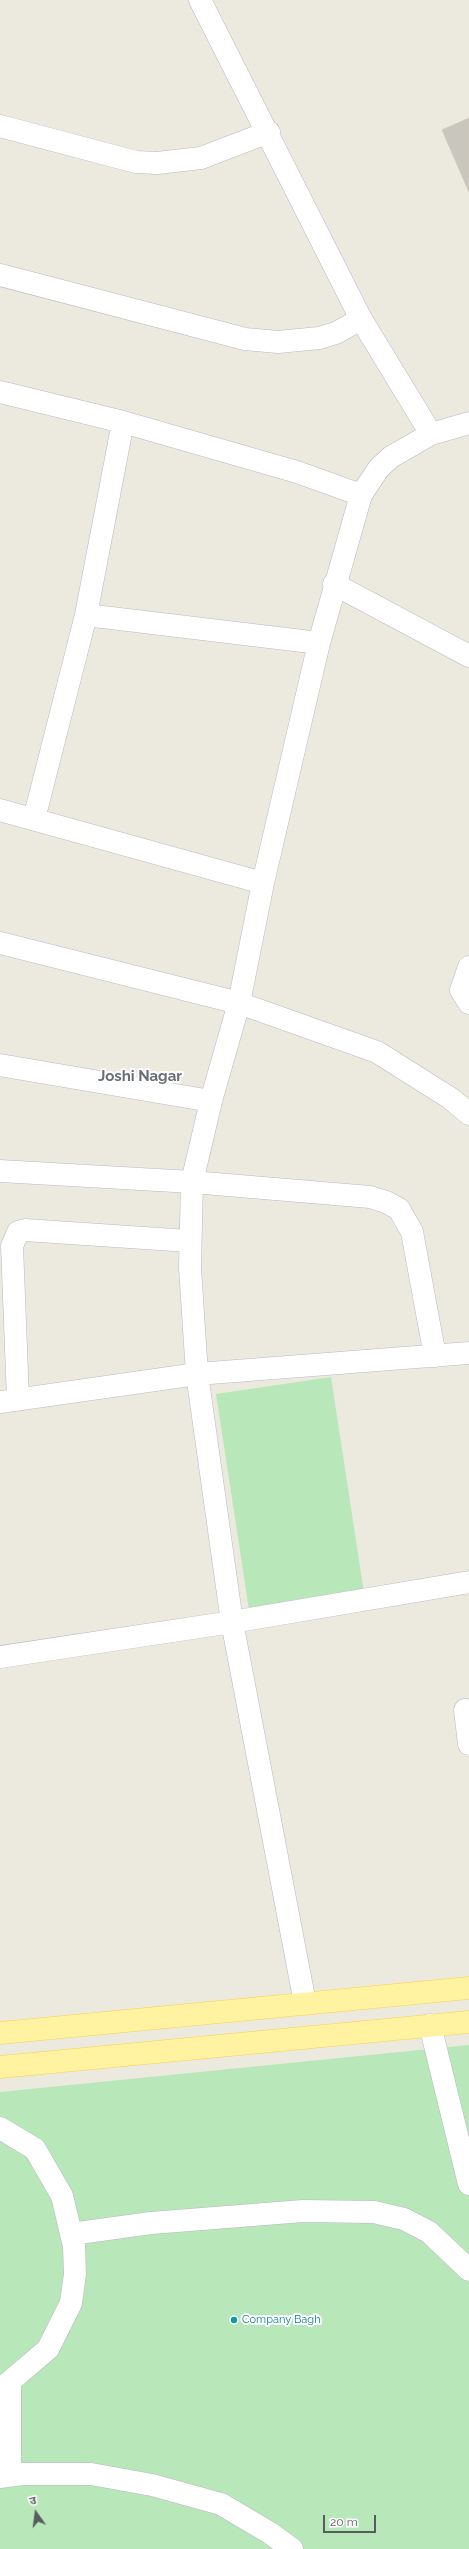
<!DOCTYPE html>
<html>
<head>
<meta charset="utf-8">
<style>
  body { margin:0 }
  #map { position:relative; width:469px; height:2549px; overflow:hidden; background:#eceade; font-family:Raleway,"Noto Sans Devanagari",sans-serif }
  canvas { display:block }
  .north { position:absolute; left:16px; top:2493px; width:40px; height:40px; -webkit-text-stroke:3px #fff; paint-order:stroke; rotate:346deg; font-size:11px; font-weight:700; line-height:16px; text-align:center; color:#585c61 }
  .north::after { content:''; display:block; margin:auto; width:14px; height:18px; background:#585c61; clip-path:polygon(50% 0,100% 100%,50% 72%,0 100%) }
  .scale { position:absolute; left:323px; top:2515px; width:53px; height:18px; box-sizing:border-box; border:2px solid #585c61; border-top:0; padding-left:5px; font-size:12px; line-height:14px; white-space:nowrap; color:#585c61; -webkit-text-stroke:3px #fff; paint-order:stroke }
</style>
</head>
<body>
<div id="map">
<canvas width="469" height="2549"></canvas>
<div class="north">उ</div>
<div class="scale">20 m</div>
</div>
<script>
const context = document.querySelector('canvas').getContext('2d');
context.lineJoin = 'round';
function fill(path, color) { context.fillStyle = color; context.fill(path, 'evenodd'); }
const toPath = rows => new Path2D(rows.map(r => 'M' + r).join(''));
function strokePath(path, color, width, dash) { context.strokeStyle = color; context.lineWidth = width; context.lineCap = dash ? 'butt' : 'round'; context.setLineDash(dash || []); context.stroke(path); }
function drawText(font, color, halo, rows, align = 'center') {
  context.font = font + ' Raleway,sans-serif'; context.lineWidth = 4; context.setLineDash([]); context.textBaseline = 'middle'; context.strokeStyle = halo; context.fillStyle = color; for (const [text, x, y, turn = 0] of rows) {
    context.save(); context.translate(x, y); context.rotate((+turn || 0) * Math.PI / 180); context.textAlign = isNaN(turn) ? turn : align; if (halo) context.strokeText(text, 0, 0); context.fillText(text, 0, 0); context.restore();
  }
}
fill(toPath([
  [331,1377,364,1593,249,1610,216,1394],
  [469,2045,469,2549,0,2549,0,2092]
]), '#b8e7ba');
const building = toPath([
  [469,118,469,192,442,130,469,118]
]);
fill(building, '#c9c6be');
strokePath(building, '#d1cbbd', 1);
const minor = toPath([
  [200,0,361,319,431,434],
  [0,126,136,162,157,163,201,158,269,132],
  [0,275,245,339,278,342,319,338,336,333,361,319],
  [0,392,123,422,297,472,361,495],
  [334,584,469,656],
  [86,615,319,643],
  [0,810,263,883],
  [34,819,86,615,123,422],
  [0,943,239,1003,377,1052,450,1098,469,1114],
  [469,967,461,990,469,1003],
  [0,1065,211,1101],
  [0,1171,192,1182,370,1197,386,1202,399,1209,412,1232,435,1356],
  [18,1399,12,1246,18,1232,25,1230,189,1241],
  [0,1402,197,1374,469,1353],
  [0,1657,232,1622,469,1582],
  [465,1710,469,1744],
  [305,2003,232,1622,197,1374,190,1268,192,1182,211,1101,239,1003,263,883,319,643,361,495,379,468,391,457,431,434,469,423],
  [430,2025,469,2184],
  [0,2128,35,2149,62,2196,74,2246,75,2274,71,2303,48,2349,0,2390],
  [71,2234,151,2223,303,2211,374,2212,404,2219,429,2232,469,2270],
  [10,2475,10,2382],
  [0,2477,22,2474,91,2474,152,2485,221,2504,270,2533,292,2549]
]);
const major = toPath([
  [0,2033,469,1988],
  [0,2067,469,2022]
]);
strokePath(minor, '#b7babf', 23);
strokePath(major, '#fbcf48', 23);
strokePath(minor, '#fff', 22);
strokePath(major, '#fff3a1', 22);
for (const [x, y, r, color] of [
  [234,2320,4,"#0f9aa8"]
]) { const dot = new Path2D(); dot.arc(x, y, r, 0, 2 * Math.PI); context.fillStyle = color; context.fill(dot); strokePath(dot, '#fff', 1.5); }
drawText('11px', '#0d838f', '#fff', [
  ["Company Bagh",242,2320]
], 'left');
drawText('bold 15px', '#696e73', '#fff', [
  ["Joshi Nagar",140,1076]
]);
</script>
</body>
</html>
